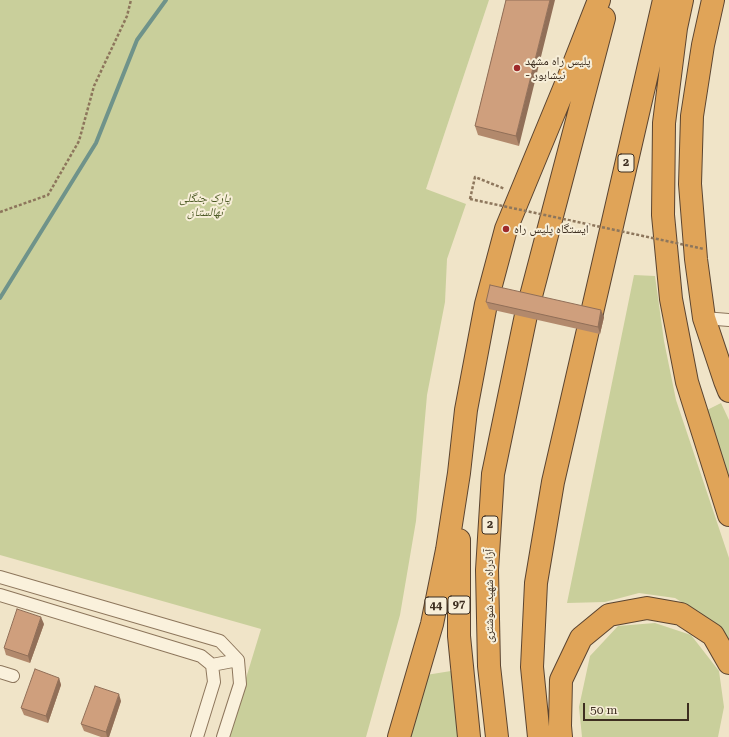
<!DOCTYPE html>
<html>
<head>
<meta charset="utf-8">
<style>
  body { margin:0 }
  #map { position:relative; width:729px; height:737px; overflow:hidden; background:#f0e4c8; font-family:"Roboto Serif",serif }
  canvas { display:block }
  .scale { position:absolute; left:583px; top:703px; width:106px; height:18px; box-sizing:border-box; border:2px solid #3d2e20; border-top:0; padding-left:5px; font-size:12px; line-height:14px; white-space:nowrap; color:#3d2e20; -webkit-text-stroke:3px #f7eed8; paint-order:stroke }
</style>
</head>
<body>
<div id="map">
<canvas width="729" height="737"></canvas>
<div class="scale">50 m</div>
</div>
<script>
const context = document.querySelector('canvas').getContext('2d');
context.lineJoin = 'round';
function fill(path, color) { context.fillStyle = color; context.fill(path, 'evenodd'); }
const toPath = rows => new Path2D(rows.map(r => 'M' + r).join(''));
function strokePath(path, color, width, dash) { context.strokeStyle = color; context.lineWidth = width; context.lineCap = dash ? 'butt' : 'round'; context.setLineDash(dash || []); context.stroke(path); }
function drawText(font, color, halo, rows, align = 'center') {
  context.font = font + ' "Roboto Serif","Noto Naskh Arabic",serif'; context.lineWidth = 4; context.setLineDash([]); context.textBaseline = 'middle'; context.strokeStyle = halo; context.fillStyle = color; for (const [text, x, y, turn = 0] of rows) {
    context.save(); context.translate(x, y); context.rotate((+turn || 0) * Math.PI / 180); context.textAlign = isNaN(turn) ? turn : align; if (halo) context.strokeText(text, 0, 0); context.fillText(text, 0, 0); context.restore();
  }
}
fill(toPath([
  [0,0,489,0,426,189,466,204,447,259,445,302,427,395,416,521,400,615,366,737,228,737,261,629,0,555],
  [634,275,655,276,664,341,676,400,729,558,729,644,713,621,675,598,639,593,605,602,567,603],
  [721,403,729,420,729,480,707,410],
  [655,623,691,635,719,671,724,707,718,737,582,737,579,707,590,656,618,626],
  [451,671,458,737,407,737,426,675]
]), '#c9cf9b');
strokePath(toPath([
  [0,298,96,143,137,40,166,0]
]), '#6f938a', 4);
const street = toPath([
  [704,318,729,320],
  [0,577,220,641,238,660,240,684,223,737],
  [0,595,201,656,212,665,214,682,197,737],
  [212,665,238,660],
  [0,672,13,676]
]);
const highway = toPath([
  [682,0,676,28,664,123,663,215,671,299,687,382,729,515],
  [713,0,703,45,692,116,690,184,696,259,704,318,725,381,729,391],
  [459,540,459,636,469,737],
  [399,737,432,624,447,550,459,473,466,410,486,304,506,229,568,79,599,0],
  [497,737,489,666,487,570,493,474,526,315,604,18],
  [539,737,532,667,536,583,553,482,664,0],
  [561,737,560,726,561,680,581,638,609,615,647,608,681,614,713,635,729,663]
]);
strokePath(street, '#8d765c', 14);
strokePath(highway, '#5b4430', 24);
strokePath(toPath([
  [470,199,475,177,505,189],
  [0,212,48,195,79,141,94,86,127,16,131,0]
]), '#8d765c', 2.5, [3, 2]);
strokePath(street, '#faf1dc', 12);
strokePath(highway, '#e0a458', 22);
strokePath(toPath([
  [470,199,704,249]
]), '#8d765c', 2.5, [3, 2]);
fill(toPath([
  [506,0,519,146,478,135,475,126],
  [486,302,604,317,600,334,489,309],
  [44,624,30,663,6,655,4,648],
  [59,678,61,685,48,723,24,715,21,708],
  [121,701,109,737,101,737,84,731,81,724]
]), '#b2896c');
fill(toPath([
  [550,0,555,0,519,146,516,136],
  [601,310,604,317,600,334,598,327],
  [41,617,44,624,30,663,28,656],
  [59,678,61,685,48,723,46,716],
  [119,694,121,701,109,737,107,737,106,732]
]), '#916f58');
const building = toPath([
  [506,0,550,0,516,136,475,126,506,0],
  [490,285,601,310,598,327,486,302,490,285],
  [17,609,41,617,28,656,4,648,17,609],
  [35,669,59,678,46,716,21,708,35,669],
  [95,686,119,694,106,732,81,724,95,686]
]);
fill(building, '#cf9f7d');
strokePath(building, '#916f58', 1);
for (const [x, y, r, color] of [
  [517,68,4,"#9e2a2b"],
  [506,229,4,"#9e2a2b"]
]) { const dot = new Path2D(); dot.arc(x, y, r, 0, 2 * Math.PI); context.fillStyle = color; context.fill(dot); strokePath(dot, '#f7eed8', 1.5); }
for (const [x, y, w] of [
  [626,163,16],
  [490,525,16],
  [459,605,22],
  [436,606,22]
]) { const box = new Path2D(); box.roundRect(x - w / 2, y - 9, w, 18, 3); context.fillStyle = '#f7eed8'; context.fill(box); strokePath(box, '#3d2e20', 1); }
drawText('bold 11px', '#3d2e20', null, [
  ["2",626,163],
  ["2",490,525],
  ["97",459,605],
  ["44",436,606]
]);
drawText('12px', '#3d2e20', '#f7eed8', [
  ["پلیس راه مشهد",525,61],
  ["- نیشابور",525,75],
  ["ایستگاه پلیس راه",514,229]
], 'left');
drawText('italic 12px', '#4d5a26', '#f7eed8', [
  ["پارک جنگلی",205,198],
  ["نهالستان",205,212]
]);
drawText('12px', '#3d2e20', '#f7eed8', [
  ["آزادراه شهید شوشتری",489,596,-90]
]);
</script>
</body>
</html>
